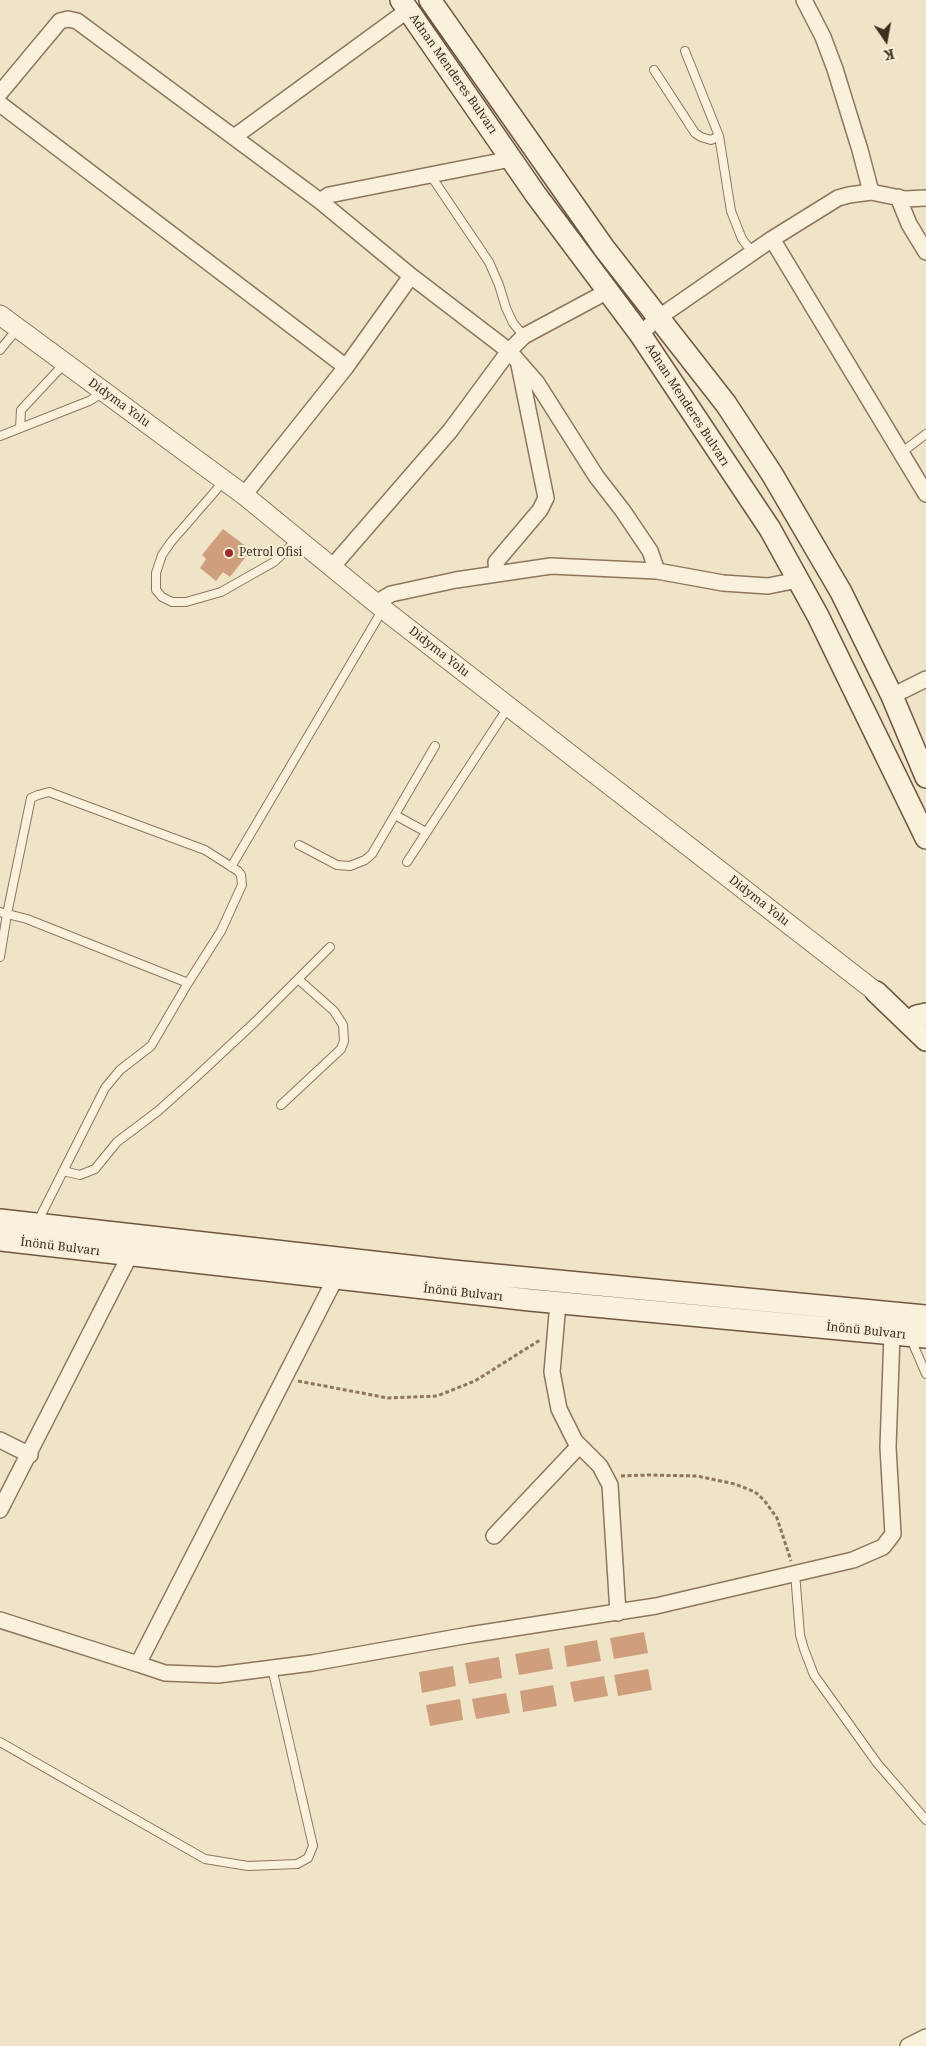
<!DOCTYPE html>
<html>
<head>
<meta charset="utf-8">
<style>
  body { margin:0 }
  #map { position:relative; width:926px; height:2046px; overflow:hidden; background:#f0e4c8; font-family:"Noto Serif",serif }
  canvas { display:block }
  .north { position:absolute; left:861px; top:15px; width:50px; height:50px; -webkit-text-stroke:4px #f7eed8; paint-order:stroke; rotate:168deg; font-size:14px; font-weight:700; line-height:20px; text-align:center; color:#3d2e20 }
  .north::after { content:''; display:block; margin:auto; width:18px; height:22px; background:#3d2e20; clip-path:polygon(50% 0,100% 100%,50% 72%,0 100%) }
</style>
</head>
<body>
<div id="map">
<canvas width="926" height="2046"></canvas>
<div class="north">K</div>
</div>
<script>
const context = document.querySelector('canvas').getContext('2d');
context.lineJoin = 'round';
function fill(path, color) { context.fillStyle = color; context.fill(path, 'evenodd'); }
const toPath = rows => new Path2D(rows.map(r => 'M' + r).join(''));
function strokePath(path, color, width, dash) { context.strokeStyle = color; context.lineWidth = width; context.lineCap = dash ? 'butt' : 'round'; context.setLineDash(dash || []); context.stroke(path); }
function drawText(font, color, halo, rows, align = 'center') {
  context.font = font + ' "Noto Serif",serif'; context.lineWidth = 4; context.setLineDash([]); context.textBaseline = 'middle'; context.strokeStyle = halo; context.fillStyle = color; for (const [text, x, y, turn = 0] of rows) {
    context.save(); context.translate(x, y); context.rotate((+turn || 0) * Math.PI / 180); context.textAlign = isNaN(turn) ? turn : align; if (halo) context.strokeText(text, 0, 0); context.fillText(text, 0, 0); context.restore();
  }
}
fill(toPath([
  [223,529,251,550,230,577,223,572,216,581,200,568,206,559,202,555],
  [644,1632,648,1653,614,1659,610,1638],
  [597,1640,601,1661,567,1667,564,1646],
  [549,1648,553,1669,519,1675,515,1654],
  [499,1657,502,1678,469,1684,465,1663],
  [453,1666,456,1686,422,1693,419,1672],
  [648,1669,652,1690,618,1696,614,1675],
  [604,1676,608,1696,574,1702,570,1682],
  [553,1685,557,1706,523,1712,520,1691],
  [506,1693,510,1713,476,1719,472,1699],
  [460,1699,463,1720,430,1726,426,1705]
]), '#cf9f7d');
const service = toPath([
  [685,51,719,136,731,211,742,239,753,253],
  [654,70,695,133,701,137,711,140,719,136],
  [431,176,489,262,499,285,506,308,513,323,524,336],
  [0,350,18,328],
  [20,428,21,410,65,363],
  [0,436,89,401,104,392],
  [901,453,926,434],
  [224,481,171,542,162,555,156,573,156,590,162,597,172,602,186,602,221,592,274,562,298,539],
  [395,815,426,832],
  [299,845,337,865,350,866,365,860,372,854,435,746],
  [407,862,509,706],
  [231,867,383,609],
  [0,912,27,919,188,983],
  [0,957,7,914,31,798,38,795,49,792,205,850,238,871,241,875,242,885,221,931,188,983,151,1046,120,1070,105,1088,37,1223],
  [281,1105,341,1049,344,1041,343,1025,334,1011,298,979],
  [63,1171,80,1175,95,1169,117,1142,158,1111,195,1078,255,1022,330,947],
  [910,1337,926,1374],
  [795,1573,800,1635,804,1649,814,1675,877,1763,926,1820],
  [0,1742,205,1859,248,1866,297,1864,308,1858,313,1846,272,1668]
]);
const minor = toPath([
  [804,0,823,37,835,69,860,150,871,192],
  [0,93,60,21,68,19,77,21,320,201,411,276,509,351,537,383,596,476,623,511,650,551,657,571],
  [0,104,346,367],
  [234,137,408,10],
  [898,197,909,224,926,252],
  [320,201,329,195,511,159],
  [772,239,926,494],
  [640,334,658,318,772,239,838,198,849,195,871,192,905,199,926,198],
  [244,495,346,367,411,276],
  [332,567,450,431,509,351,524,336,608,291],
  [497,574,496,562,540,510,546,498,519,365],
  [376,603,391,594,456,580,551,566,657,571,723,583,768,586,798,580],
  [892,696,926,679],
  [558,1303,552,1372,559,1409,575,1441,600,1466,610,1485,618,1613],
  [0,1440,30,1455],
  [0,1510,130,1255],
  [494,1536,579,1446],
  [0,1620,138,1664,335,1279],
  [138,1664,165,1673,218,1675,312,1663,469,1635,656,1606,853,1560,883,1547,893,1534,888,1447,892,1334],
  [908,2046,926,2037]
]);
const tertiary = toPath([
  [0,315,244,495,383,609,876,992]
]);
const secondary = toPath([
  [401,0,536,195,640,334,770,529,818,616,926,838],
  [430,0,604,248,726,404,772,474,841,592,892,696,926,777],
  [876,992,926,1040],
  [917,1016,926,1014],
  [0,1220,453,1271,926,1316],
  [0,1240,530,1300,926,1337]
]);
strokePath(service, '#8d765c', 10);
strokePath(minor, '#8d765c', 18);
strokePath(tertiary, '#8d765c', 21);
strokePath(secondary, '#6f573f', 24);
strokePath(toPath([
  [298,1381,388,1398,437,1396,475,1381,540,1340],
  [621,1476,648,1475,697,1476,735,1484,755,1492,764,1500,777,1518,791,1561]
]), '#8d765c', 3, [4, 2.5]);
strokePath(service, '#faf1dc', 8);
strokePath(minor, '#faf1dc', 15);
strokePath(tertiary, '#faf1dc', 19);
strokePath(secondary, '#faf1dc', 21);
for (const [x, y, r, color] of [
  [229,553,5,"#9e2a2b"]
]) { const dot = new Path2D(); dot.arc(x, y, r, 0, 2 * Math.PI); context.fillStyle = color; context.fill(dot); strokePath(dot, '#f7eed8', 2); }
drawText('12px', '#3d2e20', '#f7eed8', [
  ["Adnan Menderes Bulvarı",453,74,55],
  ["Didyma Yolu",119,403,36],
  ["Adnan Menderes Bulvarı",687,405,57],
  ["Didyma Yolu",439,652,38],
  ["Didyma Yolu",759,901,38],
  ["İnönü Bulvarı",60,1247,7],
  ["İnönü Bulvarı",463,1293,6],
  ["İnönü Bulvarı",866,1331,6]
]);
drawText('12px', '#3d2e20', '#f7eed8', [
  ["Petrol Ofisi",239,553]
], 'left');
</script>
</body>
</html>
